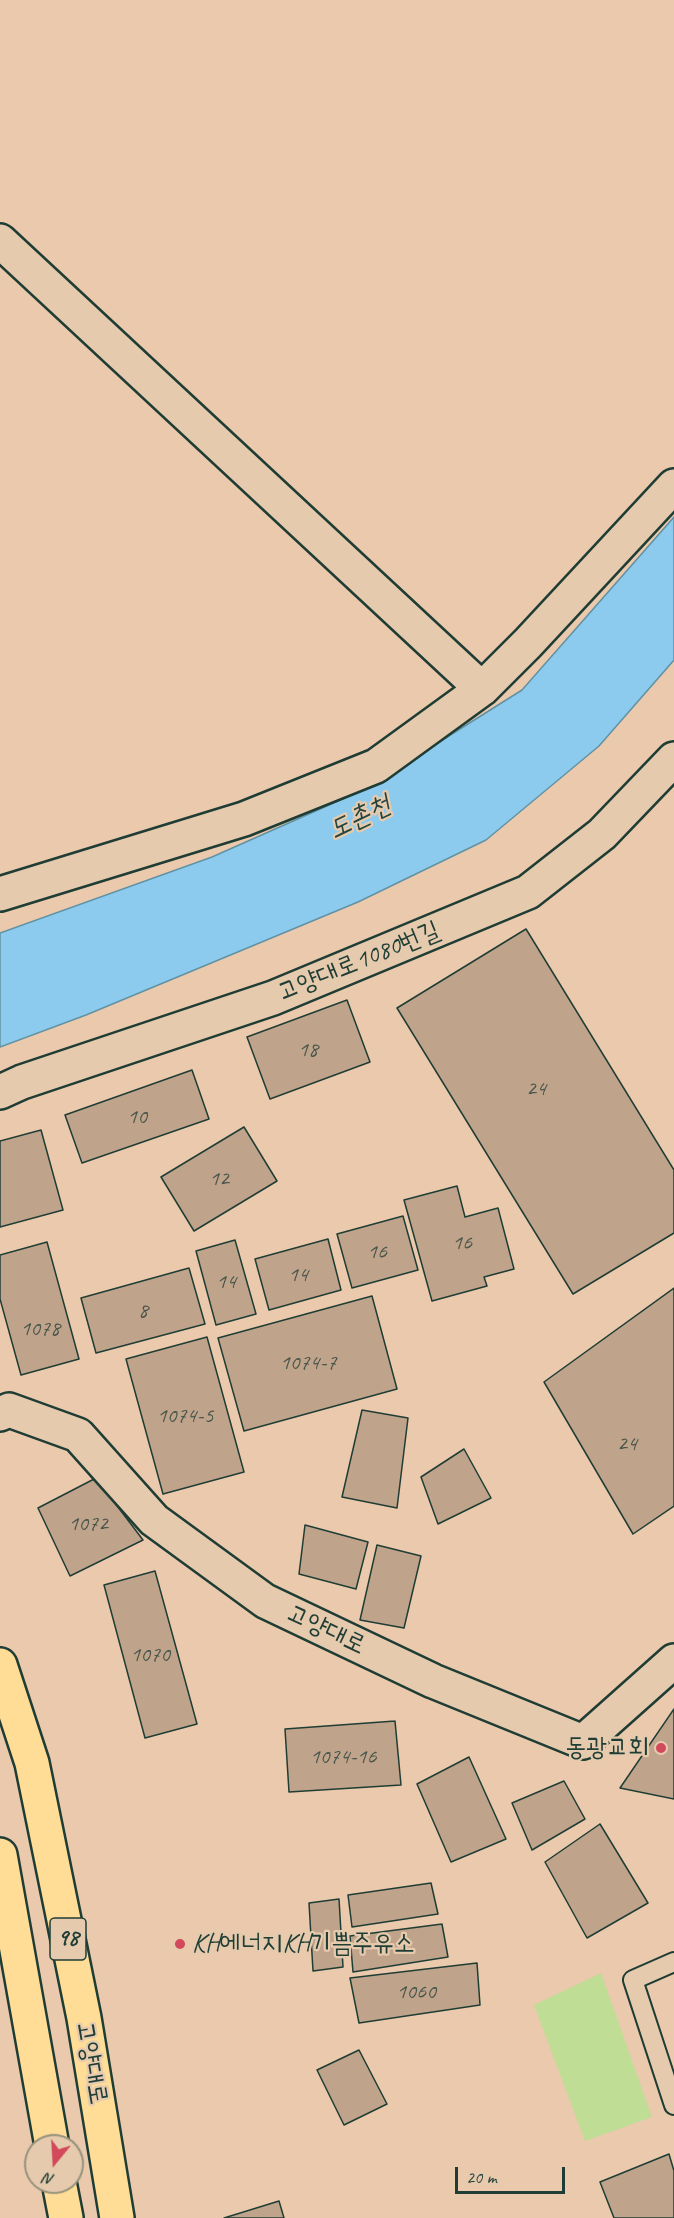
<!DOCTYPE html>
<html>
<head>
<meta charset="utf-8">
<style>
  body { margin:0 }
  #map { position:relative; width:674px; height:2218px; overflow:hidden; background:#eac9ac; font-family:Caveat,sans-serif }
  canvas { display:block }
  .north { position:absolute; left:24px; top:2134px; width:60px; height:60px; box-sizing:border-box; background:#e6caad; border:2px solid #96927d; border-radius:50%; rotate:198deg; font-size:16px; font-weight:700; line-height:24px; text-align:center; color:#1f3d34 }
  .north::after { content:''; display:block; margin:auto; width:21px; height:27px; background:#d1495b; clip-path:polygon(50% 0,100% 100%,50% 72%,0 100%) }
  .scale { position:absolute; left:455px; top:2167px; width:110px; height:27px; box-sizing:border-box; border:3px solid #1f3d34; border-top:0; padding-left:8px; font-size:18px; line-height:21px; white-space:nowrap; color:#1f3d34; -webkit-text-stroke:4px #e6caad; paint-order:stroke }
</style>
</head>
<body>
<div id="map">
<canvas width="674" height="2218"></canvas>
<div class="north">N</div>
<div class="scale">20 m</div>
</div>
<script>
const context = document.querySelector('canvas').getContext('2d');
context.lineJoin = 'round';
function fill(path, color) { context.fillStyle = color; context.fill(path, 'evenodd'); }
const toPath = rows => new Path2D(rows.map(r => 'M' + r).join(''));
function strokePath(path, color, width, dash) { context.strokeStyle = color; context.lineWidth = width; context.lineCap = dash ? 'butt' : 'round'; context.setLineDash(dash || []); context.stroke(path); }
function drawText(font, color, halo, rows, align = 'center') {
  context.font = font + ' Caveat,"Poor Story",sans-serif'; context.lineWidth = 4.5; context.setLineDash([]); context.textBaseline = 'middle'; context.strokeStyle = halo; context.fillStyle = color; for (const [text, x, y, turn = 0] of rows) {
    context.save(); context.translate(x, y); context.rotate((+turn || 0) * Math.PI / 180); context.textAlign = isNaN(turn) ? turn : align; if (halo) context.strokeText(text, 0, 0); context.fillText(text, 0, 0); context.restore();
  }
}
fill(toPath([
  [601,1973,652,2117,585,2141,534,2005]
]), '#bfdd95');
const water = toPath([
  [674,517,674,660,599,746,486,840,358,902,86,1015,0,1047,0,933,212,857,363,790,522,690,674,517]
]);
fill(water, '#8dcbee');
strokePath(water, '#6192a4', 1.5);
const building = toPath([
  [526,929,674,1170,674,1233,573,1294,397,1008,526,929],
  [347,1000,370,1062,270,1099,247,1037,347,1000],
  [192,1070,209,1119,82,1163,65,1115,192,1070],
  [244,1127,277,1181,194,1231,161,1177,244,1127],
  [41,1130,63,1210,0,1227,0,1141,41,1130],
  [457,1186,465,1217,498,1208,514,1269,484,1277,487,1286,432,1301,404,1200,457,1186],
  [403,1216,418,1270,352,1288,337,1234,403,1216],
  [328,1239,341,1290,269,1310,255,1259,328,1239],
  [235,1240,256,1314,216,1325,196,1251,235,1240],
  [47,1242,79,1359,21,1375,0,1299,0,1255,47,1242],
  [189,1268,205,1324,96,1353,81,1298,189,1268],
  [674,1288,674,1506,633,1534,544,1382,674,1288],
  [372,1296,397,1389,244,1431,218,1338,372,1296],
  [207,1337,244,1472,163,1494,126,1359,207,1337],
  [362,1410,408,1418,397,1508,342,1497,362,1410],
  [464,1449,491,1498,438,1524,421,1477,464,1449],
  [96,1478,143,1540,70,1576,38,1508,96,1478],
  [305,1525,368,1542,356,1589,299,1574,305,1525],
  [377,1545,421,1556,404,1628,360,1620,377,1545],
  [155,1571,197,1724,145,1738,104,1585,155,1571],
  [674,1709,674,1799,620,1788,674,1709],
  [395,1721,401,1785,289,1792,285,1729,395,1721],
  [469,1757,506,1839,451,1862,417,1784,469,1757],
  [564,1781,585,1819,532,1850,512,1803,564,1781],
  [600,1824,648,1903,587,1938,545,1862,600,1824],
  [431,1883,438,1914,352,1927,348,1895,431,1883],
  [339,1899,343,1967,313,1971,309,1903,339,1899],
  [442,1924,448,1957,353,1972,350,1936,442,1924],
  [477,1963,480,2005,359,2023,350,1978,477,1963],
  [359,2050,387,2104,344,2125,317,2070,359,2050],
  [669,2154,674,2171,674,2218,614,2218,600,2182,669,2154],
  [279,2201,284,2218,224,2218,279,2201]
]);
fill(building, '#c0a38b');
strokePath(building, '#1f3d34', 1.5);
const service = toPath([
  [674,1962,633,1980,674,2105]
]);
const minor = toPath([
  [0,241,482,689],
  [0,894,244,819,376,766,482,689,528,643,674,486],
  [0,1092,22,1082,273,998,528,892,602,834,674,759],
  [0,1414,9,1410,78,1435,154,1520,265,1601,433,1681,583,1742,674,1661]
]);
const primary = toPath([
  [0,1665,32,1763,84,2018,117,2218],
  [0,1855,52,2146],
  [59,2182,66,2218]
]);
strokePath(service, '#1f3d34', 22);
strokePath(minor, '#1f3d34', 38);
strokePath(primary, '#1f3d34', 38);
strokePath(service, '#e6caad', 18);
strokePath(minor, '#e6caad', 33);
strokePath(primary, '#ffdd96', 33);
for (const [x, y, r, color] of [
  [661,1748,6,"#d1495b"],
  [180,1944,6,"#d1495b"]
]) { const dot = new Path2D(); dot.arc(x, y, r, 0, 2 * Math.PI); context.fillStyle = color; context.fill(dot); strokePath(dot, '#e6caad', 2); }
drawText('22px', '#47564a', null, [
  ["18",308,1050],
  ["24",536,1089],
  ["10",137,1117],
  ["12",219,1179],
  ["16",462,1243],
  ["16",377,1252],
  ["14",298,1275],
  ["14",226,1282],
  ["8",143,1311],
  ["1078",40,1329],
  ["1074-7",308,1363],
  ["1074-5",185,1416],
  ["24",627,1444],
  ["1072",88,1524],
  ["1070",150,1655],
  ["1074-16",343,1757],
  ["1060",416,1992]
]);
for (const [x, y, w] of [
  [68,1939,36]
]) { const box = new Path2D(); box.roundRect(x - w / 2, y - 21, w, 42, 4.5); context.fillStyle = '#e6caad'; context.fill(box); strokePath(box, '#1f3d34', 1.5); }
drawText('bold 24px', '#1f3d34', null, [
  ["98",68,1939]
]);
drawText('26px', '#1f3d34', '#e6caad', [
  ["고양대로1080번길",359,962,-22],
  ["고양대로",326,1630,25],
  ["고양대로",91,2063,80]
]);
drawText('26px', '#1f3d34', '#e6caad', [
  ["동광교회",649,1748],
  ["KH에너지KH기쁨주유소",192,1944,"left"]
], 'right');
drawText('italic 27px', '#24443d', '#e6caad', [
  ["도촌천",360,818,-26]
]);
</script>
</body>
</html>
